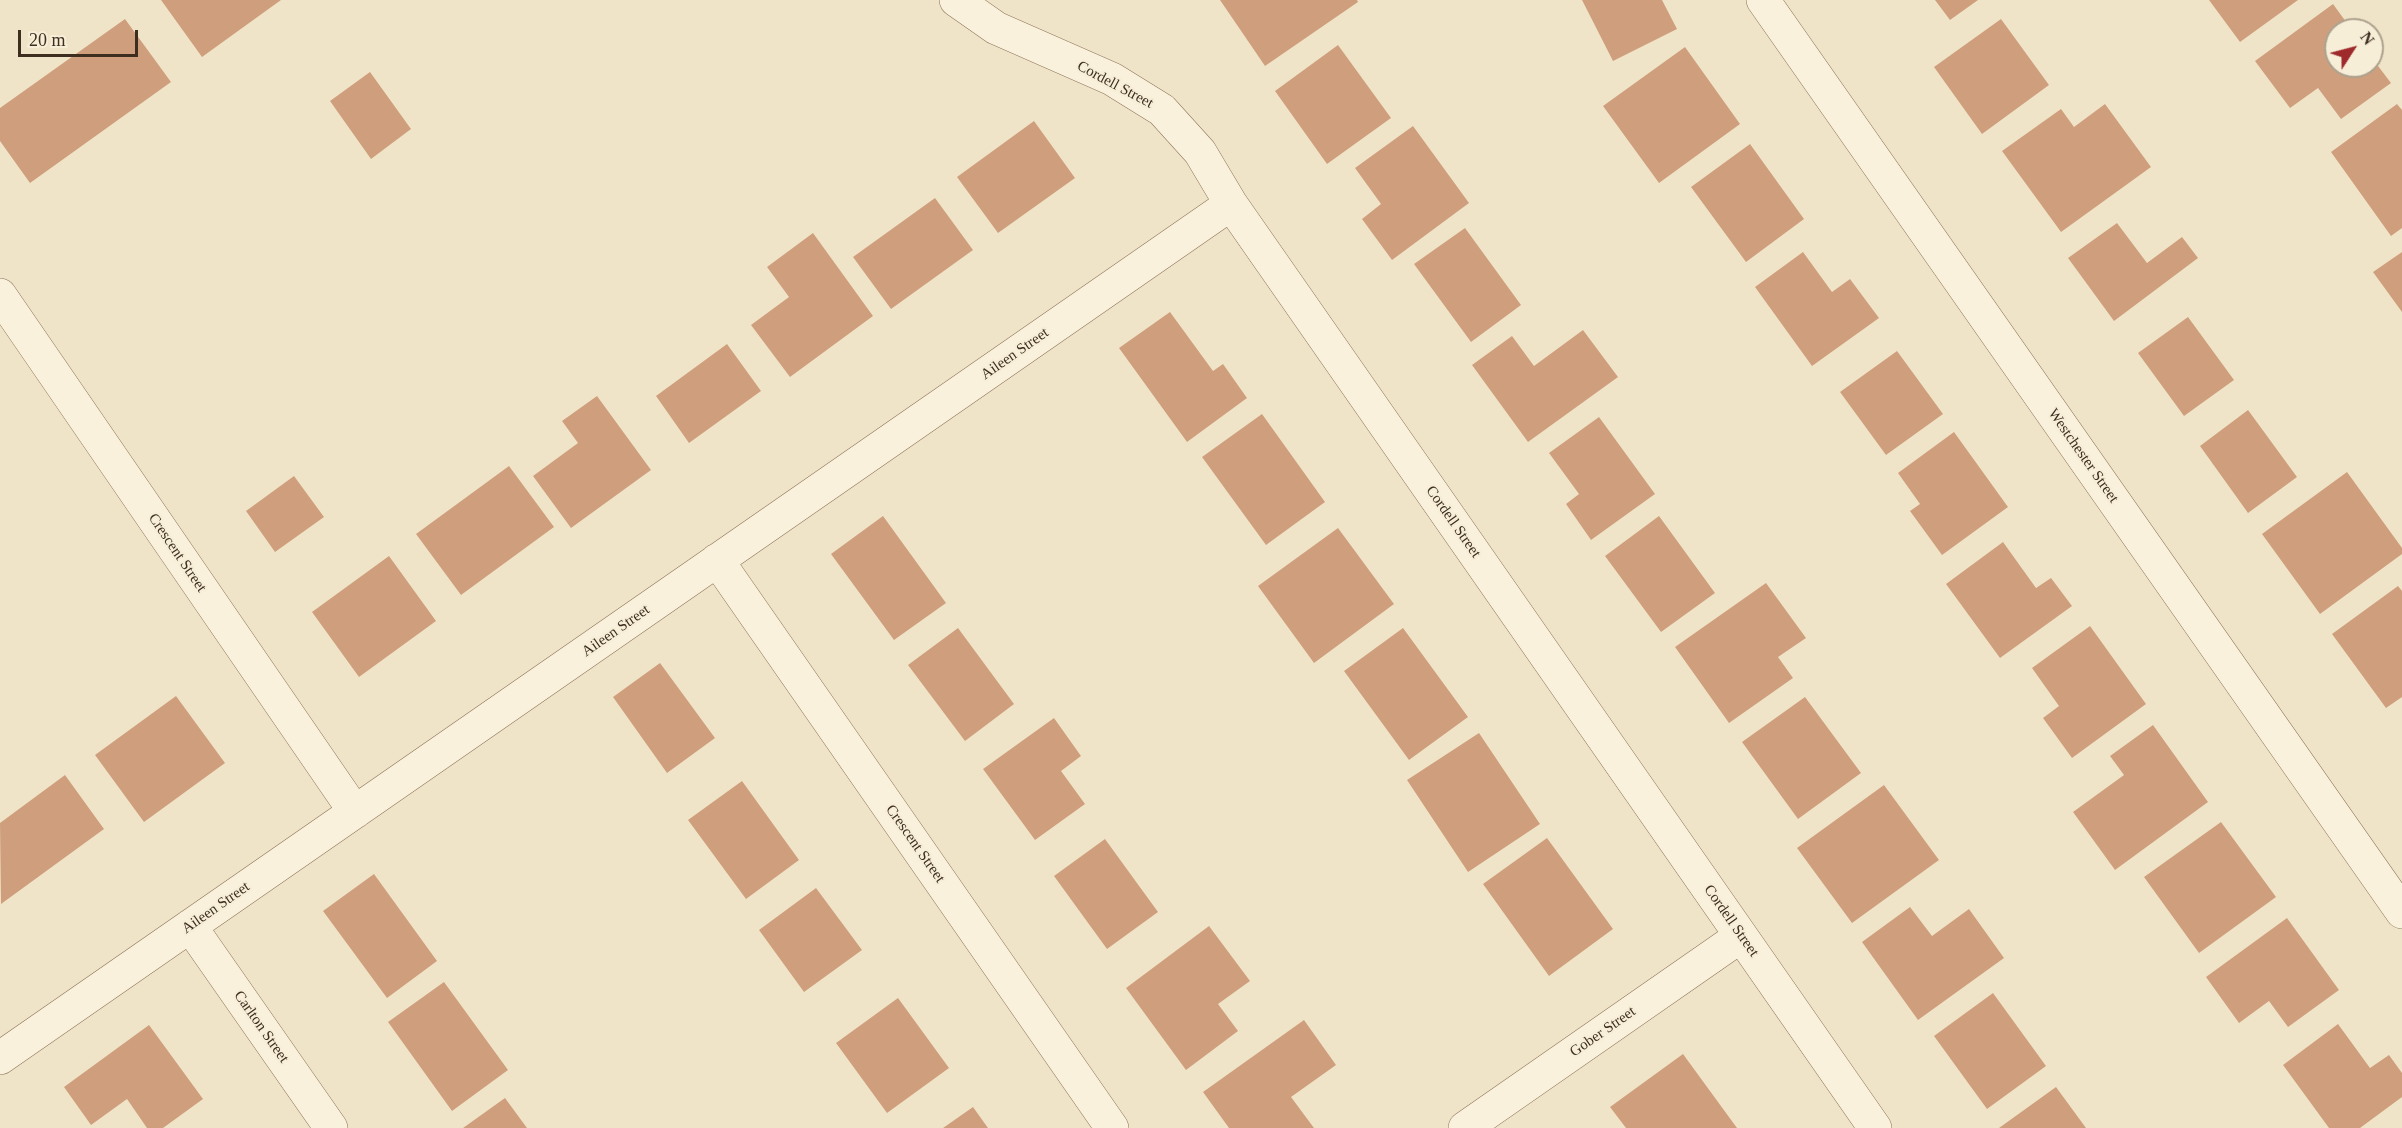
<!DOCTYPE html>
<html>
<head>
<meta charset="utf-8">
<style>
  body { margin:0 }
  #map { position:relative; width:2402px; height:1128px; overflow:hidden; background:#f0e4c8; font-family:Georgia,serif }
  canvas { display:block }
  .north { position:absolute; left:2324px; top:18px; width:60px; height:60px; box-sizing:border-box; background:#f7eed8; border:2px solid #ada18e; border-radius:50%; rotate:54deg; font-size:16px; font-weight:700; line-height:24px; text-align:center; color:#3d2e20 }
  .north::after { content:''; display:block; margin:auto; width:21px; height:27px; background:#9e2a2b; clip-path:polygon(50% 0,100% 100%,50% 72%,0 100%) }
  .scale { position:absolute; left:18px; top:30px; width:120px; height:27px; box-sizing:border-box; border:3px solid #3d2e20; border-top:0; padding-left:8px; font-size:18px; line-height:21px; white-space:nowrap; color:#3d2e20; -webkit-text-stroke:4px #f7eed8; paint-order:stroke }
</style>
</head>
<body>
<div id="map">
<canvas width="2402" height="1128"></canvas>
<div class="north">N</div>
<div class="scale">20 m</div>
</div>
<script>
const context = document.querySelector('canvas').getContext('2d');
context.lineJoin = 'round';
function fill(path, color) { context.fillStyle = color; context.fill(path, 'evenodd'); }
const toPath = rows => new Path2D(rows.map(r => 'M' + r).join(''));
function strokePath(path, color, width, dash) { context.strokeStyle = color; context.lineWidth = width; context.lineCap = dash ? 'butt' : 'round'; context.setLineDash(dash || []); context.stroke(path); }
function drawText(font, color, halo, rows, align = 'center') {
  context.font = font + ' Georgia,serif'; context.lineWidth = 4.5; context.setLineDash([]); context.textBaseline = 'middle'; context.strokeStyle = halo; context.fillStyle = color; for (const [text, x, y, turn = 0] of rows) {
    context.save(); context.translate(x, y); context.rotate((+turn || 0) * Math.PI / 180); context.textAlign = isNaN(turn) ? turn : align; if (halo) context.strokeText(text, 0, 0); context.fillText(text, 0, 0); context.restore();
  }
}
fill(toPath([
  [161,0,281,0,202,57],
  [1220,0,1357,0,1358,2,1265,66],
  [1582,0,1662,0,1677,29,1613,61],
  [1935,0,1978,0,1950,20],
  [2209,0,2298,0,2240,42],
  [2333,4,2352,30,2336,30,2336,66,2372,66,2372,58,2391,83,2341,119,2318,88,2290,108,2255,61],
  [125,19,171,82,30,183,0,141,0,108],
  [2001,19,2049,85,1982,134,1934,67],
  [1338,45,1391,118,1327,164,1275,91],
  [1685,47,1740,124,1659,183,1603,106],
  [370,72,411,129,371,159,330,101],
  [2105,104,2151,167,2061,232,2002,151,2061,109,2074,127],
  [2397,104,2402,110,2402,228,2391,236,2331,152],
  [1034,121,1075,178,998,233,957,177],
  [1413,126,1469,203,1392,260,1362,219,1381,204,1355,168],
  [1750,144,1804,219,1746,262,1691,187],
  [935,198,973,250,891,309,853,257],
  [2117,223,2147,263,2182,237,2198,258,2114,321,2068,258],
  [1465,228,1521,305,1471,342,1414,264],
  [813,233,873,316,790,377,751,325,789,297,767,267],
  [1803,252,1832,292,1850,279,1879,318,1812,366,1755,287],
  [2402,252,2402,312,2373,272],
  [1170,312,1213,371,1223,364,1247,398,1187,442,1119,348],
  [2188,317,2234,380,2184,416,2138,353],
  [1583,330,1618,377,1528,442,1472,365,1512,336,1534,366],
  [727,344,761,391,689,443,656,396],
  [1897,351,1943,414,1886,455,1840,392],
  [597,396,651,470,571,528,533,476,578,443,562,421],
  [2248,410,2297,477,2248,513,2200,446],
  [1262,414,1325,502,1266,545,1202,457],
  [1599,417,1655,494,1591,540,1566,504,1579,494,1549,453],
  [1954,432,2008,507,1942,555,1910,511,1920,504,1898,473],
  [509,466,554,527,461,595,416,534],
  [2347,472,2402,548,2402,554,2320,614,2262,534],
  [294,476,324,517,275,552,246,511],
  [883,516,946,603,894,640,831,554],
  [1659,516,1715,593,1661,632,1605,556],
  [1338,528,1394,604,1314,663,1258,586],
  [2003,542,2036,588,2051,578,2072,606,2000,658,1946,584],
  [389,556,436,621,359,677,312,612],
  [1766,583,1806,638,1778,657,1793,678,1729,723,1675,647],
  [2398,586,2402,591,2402,697,2386,708,2332,634],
  [2090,626,2146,704,2072,758,2043,718,2059,706,2032,668],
  [958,628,1014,704,965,741,908,665],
  [1403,628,1468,717,1409,760,1344,671],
  [660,663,715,738,667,773,613,697],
  [176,696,225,763,144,822,95,755],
  [1805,697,1861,773,1798,819,1742,742],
  [1054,718,1081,756,1061,771,1085,804,1035,840,983,769],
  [2153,725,2208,802,2115,870,2073,812,2124,775,2110,756],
  [1479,733,1540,824,1468,872,1407,780],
  [65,775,104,829,1,904,0,823],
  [742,781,799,860,746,899,688,820],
  [1884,785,1939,860,1852,923,1797,848],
  [2221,822,2276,897,2199,953,2144,877],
  [1547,838,1613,929,1549,976,1483,884],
  [1105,839,1158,912,1107,949,1054,876],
  [374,874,437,961,387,998,323,911],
  [816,888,862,950,804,992,759,930],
  [1910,907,1932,936,1969,909,2004,958,1918,1020,1862,942],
  [2287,918,2339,990,2288,1027,2269,1001,2239,1023,2206,977],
  [1209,926,1250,981,1218,1004,1238,1031,1186,1070,1126,988],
  [444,982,508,1070,452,1111,388,1022],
  [1993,993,2046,1066,1987,1109,1934,1036],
  [898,998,949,1068,887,1113,836,1043],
  [1304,1020,1336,1065,1291,1097,1314,1128,1229,1128,1203,1092],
  [2338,1024,2370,1068,2389,1055,2402,1073,2402,1097,2360,1128,2329,1128,2283,1065],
  [149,1025,203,1099,163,1128,147,1128,127,1099,91,1125,64,1087],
  [1683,1054,1737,1128,1626,1128,1610,1107],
  [2056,1087,2086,1128,1999,1128],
  [505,1098,527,1128,463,1128],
  [973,1107,988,1128,943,1128]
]), '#cf9f7d');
const minor = toPath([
  [956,0,996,28,1112,79,1162,110,1200,152,1231,204,1875,1128],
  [1763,0,2402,912],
  [0,295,355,812],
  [717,560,1112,1128],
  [190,926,331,1128],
  [0,1058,1231,204],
  [1465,1128,1741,936]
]);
strokePath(minor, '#8d765c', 34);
strokePath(minor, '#faf1dc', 33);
drawText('15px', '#3d2e20', '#f7eed8', [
  ["Cordell Street",1115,85,28],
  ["Aileen Street",1015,354,-35],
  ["Westchester Street",2083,456,55],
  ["Cordell Street",1453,522,55],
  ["Crescent Street",177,553,56],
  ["Aileen Street",616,631,-35],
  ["Crescent Street",915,844,55],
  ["Aileen Street",216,908,-35],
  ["Cordell Street",1731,921,55],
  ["Carlton Street",261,1027,55],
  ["Gober Street",1603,1032,-35]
]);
</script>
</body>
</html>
